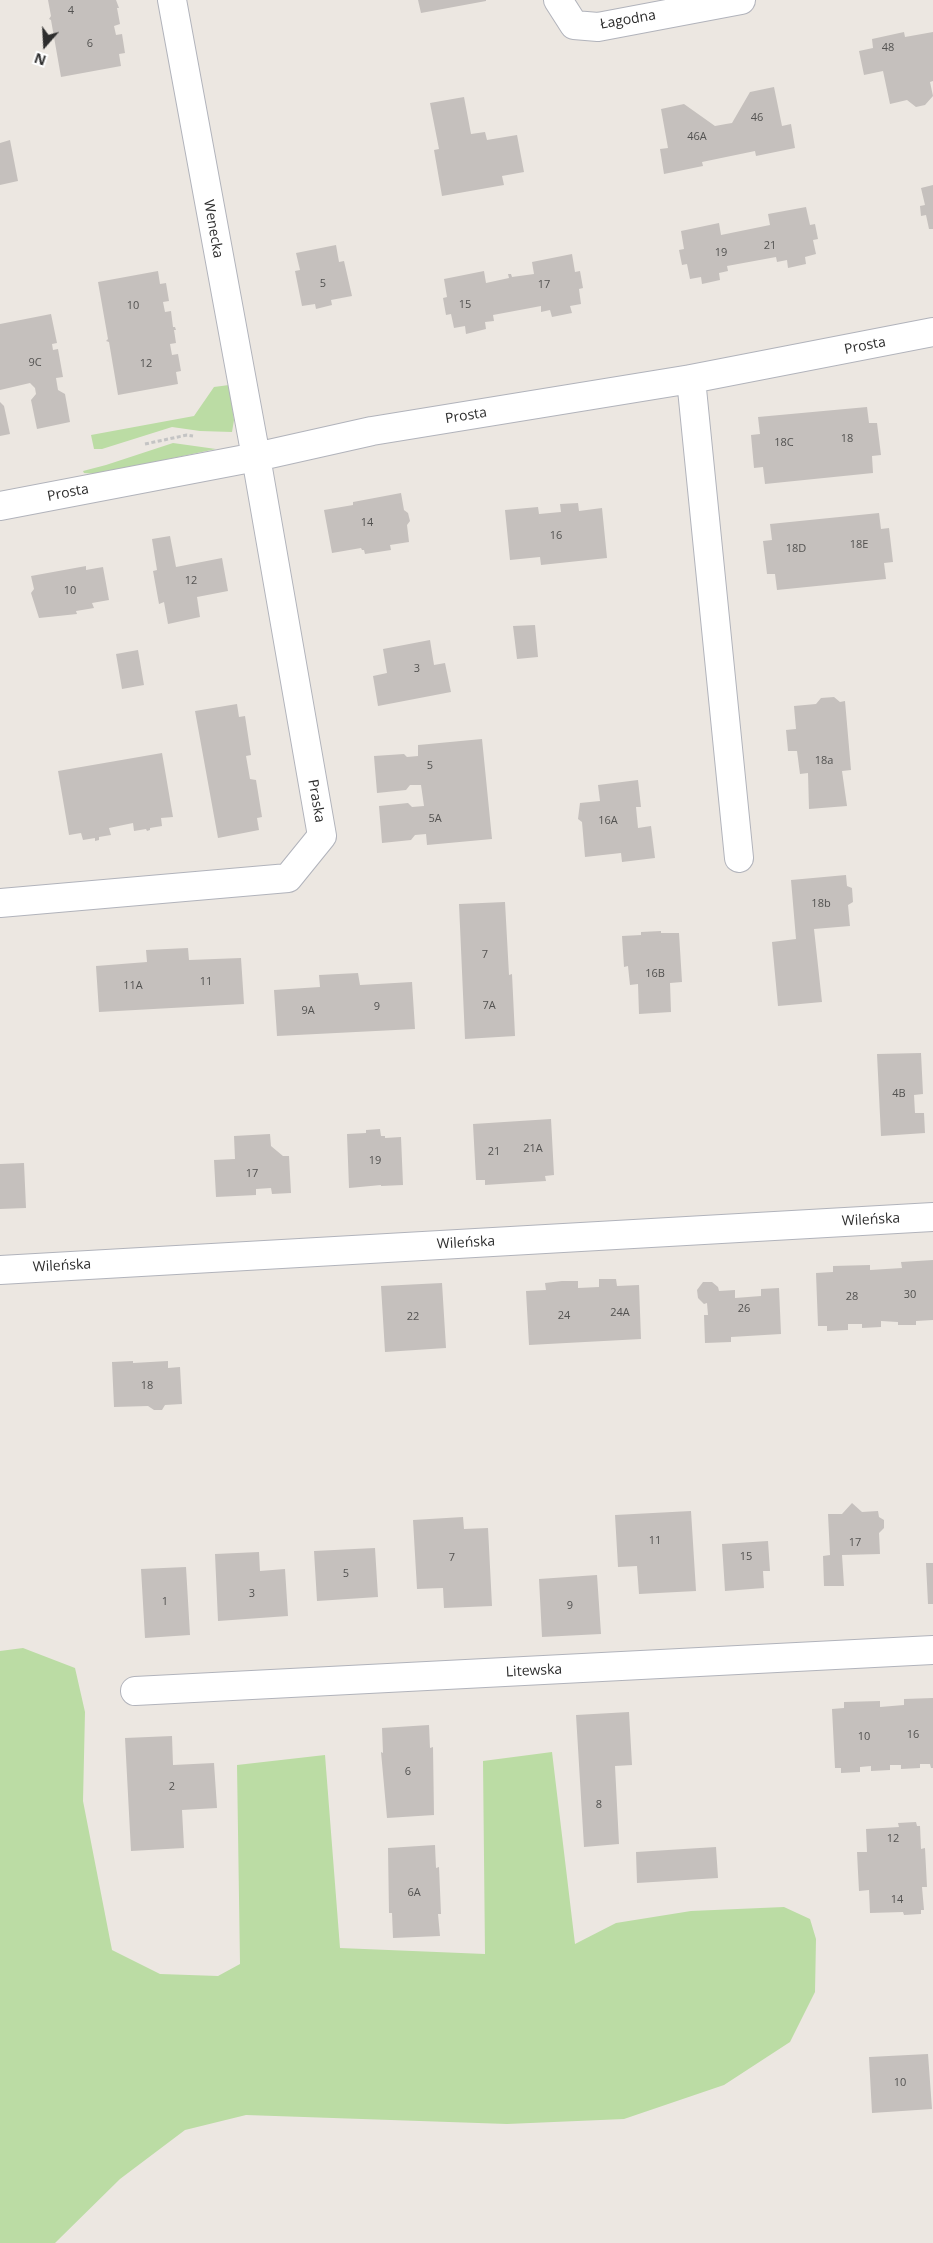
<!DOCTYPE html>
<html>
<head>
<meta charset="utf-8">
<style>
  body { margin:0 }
  #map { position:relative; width:933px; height:2243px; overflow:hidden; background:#ece7e1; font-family:"Open Sans",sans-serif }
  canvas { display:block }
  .north { position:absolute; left:20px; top:20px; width:50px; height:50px; -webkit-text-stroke:4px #fff; paint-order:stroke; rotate:199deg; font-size:14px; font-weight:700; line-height:20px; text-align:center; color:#2d2d2d }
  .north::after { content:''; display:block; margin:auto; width:18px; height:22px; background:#2d2d2d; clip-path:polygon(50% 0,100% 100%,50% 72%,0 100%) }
</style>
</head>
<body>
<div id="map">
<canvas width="933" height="2243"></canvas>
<div class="north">N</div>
</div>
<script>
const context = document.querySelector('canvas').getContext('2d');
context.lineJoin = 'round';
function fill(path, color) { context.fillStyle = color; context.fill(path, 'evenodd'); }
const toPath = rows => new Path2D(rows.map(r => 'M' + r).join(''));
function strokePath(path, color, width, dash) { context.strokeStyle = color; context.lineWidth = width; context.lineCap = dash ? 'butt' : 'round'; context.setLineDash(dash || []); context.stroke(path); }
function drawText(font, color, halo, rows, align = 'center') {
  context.font = font + ' "Open Sans",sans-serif'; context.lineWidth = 4; context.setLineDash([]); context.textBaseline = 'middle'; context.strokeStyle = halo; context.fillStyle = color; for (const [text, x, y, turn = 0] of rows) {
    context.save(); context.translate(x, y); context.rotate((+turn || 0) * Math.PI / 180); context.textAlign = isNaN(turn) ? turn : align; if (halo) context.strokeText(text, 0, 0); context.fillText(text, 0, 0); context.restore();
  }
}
fill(toPath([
  [229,385,234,420,232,432,200,431,172,427,102,449,94,449,91,435,194,416,214,387],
  [173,443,216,449,97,474,84,473,83,471,106,465],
  [23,1648,75,1668,85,1712,83,1801,112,1950,160,1974,218,1976,240,1964,237,1765,325,1755,340,1948,485,1954,483,1761,552,1752,575,1944,616,1923,691,1911,784,1907,810,1919,816,1939,815,1992,790,2042,724,2085,624,2119,507,2124,246,2115,185,2130,120,2179,55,2243,0,2243,0,1651]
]), '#bbdca4');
fill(toPath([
  [48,0,116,0,119,8,117,8,120,24,114,26,116,35,122,34,125,53,119,54,121,66,61,77,51,20,49,19,51,16],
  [418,0,486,0,486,1,421,13],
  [904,32,905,37,933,32,933,81,930,82,933,96,925,105,916,107,907,100,890,104,883,71,864,75,859,51,873,48,872,39],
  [774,87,782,126,791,124,795,148,756,156,755,151,702,162,703,166,664,174,660,149,668,148,661,109,684,104,715,126,726,124,732,123,750,92],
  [464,97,471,134,485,132,487,140,517,135,524,172,502,176,504,185,442,196,434,150,439,149,430,103],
  [10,140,18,181,0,185,0,143],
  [933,185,933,229,929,229,926,215,921,216,920,206,925,205,921,188],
  [806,207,810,225,815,224,818,239,813,240,816,254,805,257,806,264,788,268,787,260,777,262,776,257,727,266,728,271,719,273,720,280,702,284,701,277,690,279,687,264,682,265,679,250,684,249,681,231,719,223,721,235,770,225,768,214],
  [336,245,339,262,344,261,352,296,331,300,332,305,316,309,315,304,302,306,295,271,300,270,296,253],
  [572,254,575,272,580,271,583,288,579,289,581,304,570,306,572,313,552,317,550,310,541,312,541,306,493,315,494,321,485,322,486,329,466,334,465,326,454,328,451,314,446,315,443,298,447,297,444,279,484,271,486,283,509,278,508,274,511,274,512,277,534,274,532,262],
  [158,271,160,284,166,283,169,301,163,302,165,312,171,311,173,327,175,327,176,330,174,330,176,343,170,344,172,355,178,354,181,371,176,372,178,384,118,395,109,342,106,341,108,339,98,282],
  [51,314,57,343,52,344,53,350,58,349,63,377,56,378,58,390,65,394,70,422,37,429,31,400,36,394,35,388,30,383,0,390,0,324],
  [0,402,4,406,10,434,0,436],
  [867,407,869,423,877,423,881,455,872,456,873,473,765,484,763,467,754,468,751,435,760,434,758,417],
  [401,493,404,510,408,513,410,521,407,525,409,542,390,545,391,550,365,554,364,550,362,550,361,548,332,553,324,510,353,505,353,502],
  [578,503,579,511,602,508,607,558,541,565,540,557,510,560,505,510,538,507,539,514,561,512,560,504],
  [879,513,881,529,889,528,893,562,884,563,886,579,777,590,775,574,767,574,763,541,772,540,770,524],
  [170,536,176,567,222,558,228,591,197,597,200,617,168,624,164,602,159,604,153,571,157,570,152,539],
  [86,566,86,570,103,567,109,600,92,603,94,608,76,611,77,614,39,618,31,593,34,589,31,576],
  [535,625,538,657,517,659,513,626],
  [430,640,434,665,445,663,451,692,378,706,373,676,387,673,383,649],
  [138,650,144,685,122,689,116,654],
  [834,697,840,702,845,701,851,770,842,771,847,806,809,809,808,773,800,774,797,751,788,751,786,730,796,729,794,706,816,704,821,698],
  [237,704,239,717,245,716,251,755,246,756,250,779,256,780,262,817,257,818,259,830,218,838,195,711],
  [482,739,492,839,427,845,426,834,415,835,411,840,382,843,379,806,408,803,412,807,424,806,421,785,410,785,406,790,377,793,374,756,404,754,407,757,418,756,418,745],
  [162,753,173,817,161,818,162,826,150,828,150,830,147,831,146,829,134,831,133,823,109,828,111,835,99,837,99,840,95,841,95,838,83,840,81,833,69,835,58,771],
  [638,780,641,807,636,807,638,828,651,826,655,858,622,862,621,853,585,857,582,822,578,819,580,803,600,801,598,785],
  [846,875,847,886,852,888,853,902,848,905,850,926,814,929,822,1002,778,1006,772,942,796,939,791,880],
  [505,902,509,975,512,974,515,1036,465,1039,459,904],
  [661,931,661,933,679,933,682,982,670,983,671,1012,639,1014,638,984,630,985,628,966,624,967,622,936,641,935,641,932],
  [188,948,189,960,241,958,244,1004,99,1012,96,966,147,962,146,950],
  [358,973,360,985,412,982,415,1029,277,1036,274,990,320,987,319,975],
  [921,1053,923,1094,914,1095,915,1113,924,1113,925,1133,881,1136,877,1054],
  [551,1119,554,1175,545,1176,546,1181,485,1185,485,1180,476,1180,473,1124],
  [380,1129,381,1136,385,1136,385,1138,401,1137,403,1185,381,1186,381,1185,349,1188,347,1134,366,1133,366,1130],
  [270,1134,271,1146,283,1156,289,1156,291,1193,272,1194,271,1188,256,1189,256,1195,216,1197,214,1160,235,1159,234,1136],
  [24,1163,26,1208,0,1209,0,1164],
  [933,1260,933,1320,916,1321,916,1325,898,1325,898,1322,881,1321,881,1327,862,1328,862,1324,848,1324,848,1330,827,1331,827,1326,818,1326,816,1273,833,1272,833,1266,870,1265,870,1270,902,1268,901,1262],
  [599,1279,616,1279,617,1286,639,1285,641,1339,529,1345,526,1291,546,1290,545,1283,562,1281,578,1281,578,1288,599,1287],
  [703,1282,712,1282,718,1287,719,1291,735,1290,735,1298,761,1296,761,1289,779,1288,781,1334,731,1337,731,1342,705,1343,704,1315,708,1315,707,1303,704,1304,698,1298,697,1290],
  [442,1283,446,1348,385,1352,381,1286],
  [133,1361,133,1363,168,1361,168,1368,180,1367,182,1404,165,1405,162,1410,154,1410,148,1406,114,1407,112,1362],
  [852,1503,862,1512,878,1511,879,1517,884,1520,884,1528,879,1533,880,1554,842,1555,844,1586,824,1586,823,1556,830,1555,828,1514,842,1514],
  [691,1511,696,1591,639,1594,637,1566,618,1567,615,1515],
  [463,1517,464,1529,488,1528,492,1606,444,1608,443,1588,417,1589,413,1520],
  [768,1541,770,1571,763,1571,764,1588,725,1591,722,1544],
  [375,1548,378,1597,317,1601,314,1551],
  [259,1552,260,1571,285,1569,288,1616,218,1621,215,1554],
  [926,1563,933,1563,933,1604,928,1604],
  [186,1567,190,1635,145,1638,141,1569],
  [597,1575,601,1634,542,1637,539,1579],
  [933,1698,933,1768,931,1768,930,1764,920,1764,920,1768,901,1769,901,1765,890,1765,890,1770,871,1771,871,1766,860,1767,860,1772,841,1773,841,1768,835,1768,832,1709,844,1708,844,1702,880,1701,880,1707,904,1705,904,1699],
  [629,1712,632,1765,615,1766,619,1844,584,1847,576,1715],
  [429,1725,430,1748,433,1747,434,1815,387,1818,381,1752,383,1753,382,1728],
  [172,1736,173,1765,214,1763,217,1808,182,1810,184,1848,131,1851,125,1738],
  [916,1822,917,1826,920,1826,921,1849,925,1848,927,1887,922,1887,924,1910,921,1910,921,1914,904,1915,903,1912,870,1913,869,1890,859,1891,858,1872,857,1852,867,1852,866,1829,899,1827,898,1823],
  [435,1845,436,1868,439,1867,441,1914,438,1914,440,1936,393,1938,392,1913,389,1913,388,1848],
  [716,1847,718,1878,637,1883,636,1852],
  [928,2054,932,2109,872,2113,869,2057]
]), '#c5c0bd');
const minor = toPath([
  [558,0,574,25,598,27,741,0],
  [691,379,739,858],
  [0,506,256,457,372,431,691,379,933,332],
  [0,903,288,878,322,836,256,457,172,0],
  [0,1270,933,1217],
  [135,1691,933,1650]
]);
strokePath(minor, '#b1b3bb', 30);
strokePath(toPath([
  [145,444,187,435,193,436]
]), '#c4c4c4', 3, [4, 2.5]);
strokePath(minor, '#fff', 28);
drawText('11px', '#535251', null, [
  ["4",71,11],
  ["6",90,44],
  ["48",888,48],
  ["46",757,118],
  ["46A",697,137],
  ["21",770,246],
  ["19",721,253],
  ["5",323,284],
  ["17",544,285],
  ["15",465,305],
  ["10",133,306],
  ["9C",35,363],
  ["12",146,364],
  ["18",847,439],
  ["18C",784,443],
  ["14",367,523],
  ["16",556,536],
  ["18E",859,545],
  ["18D",796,549],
  ["12",191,581],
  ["10",70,591],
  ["3",417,669],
  ["18a",824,761],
  ["5",430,766],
  ["5A",435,819],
  ["16A",608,821],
  ["18b",821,904],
  ["7",485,955],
  ["16B",655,974],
  ["11",206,982],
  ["11A",133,986],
  ["7A",489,1006],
  ["9",377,1007],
  ["9A",308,1011],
  ["4B",899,1094],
  ["21A",533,1149],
  ["21",494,1152],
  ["19",375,1161],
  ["17",252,1174],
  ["30",910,1295],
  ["28",852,1297],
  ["26",744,1309],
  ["24A",620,1313],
  ["24",564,1316],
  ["22",413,1317],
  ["18",147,1386],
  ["11",655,1541],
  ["17",855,1543],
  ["15",746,1557],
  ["7",452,1558],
  ["5",346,1574],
  ["3",252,1594],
  ["1",165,1602],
  ["9",570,1606],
  ["16",913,1735],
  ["10",864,1737],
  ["6",408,1772],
  ["2",172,1787],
  ["8",599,1805],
  ["12",893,1839],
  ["6A",414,1893],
  ["14",897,1900],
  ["10",900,2083]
]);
drawText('14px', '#2d2d2d', '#fff', [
  ["Łagodna",628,20,-10],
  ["Wenecka",213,229,80],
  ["Prosta",865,346,-11],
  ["Prosta",466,416,-9],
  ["Prosta",68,493,-11],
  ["Praska",316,801,80],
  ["Wileńska",871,1220,-3],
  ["Wileńska",466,1243,-3],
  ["Wileńska",62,1266,-3],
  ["Litewska",534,1671,-3]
]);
</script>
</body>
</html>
